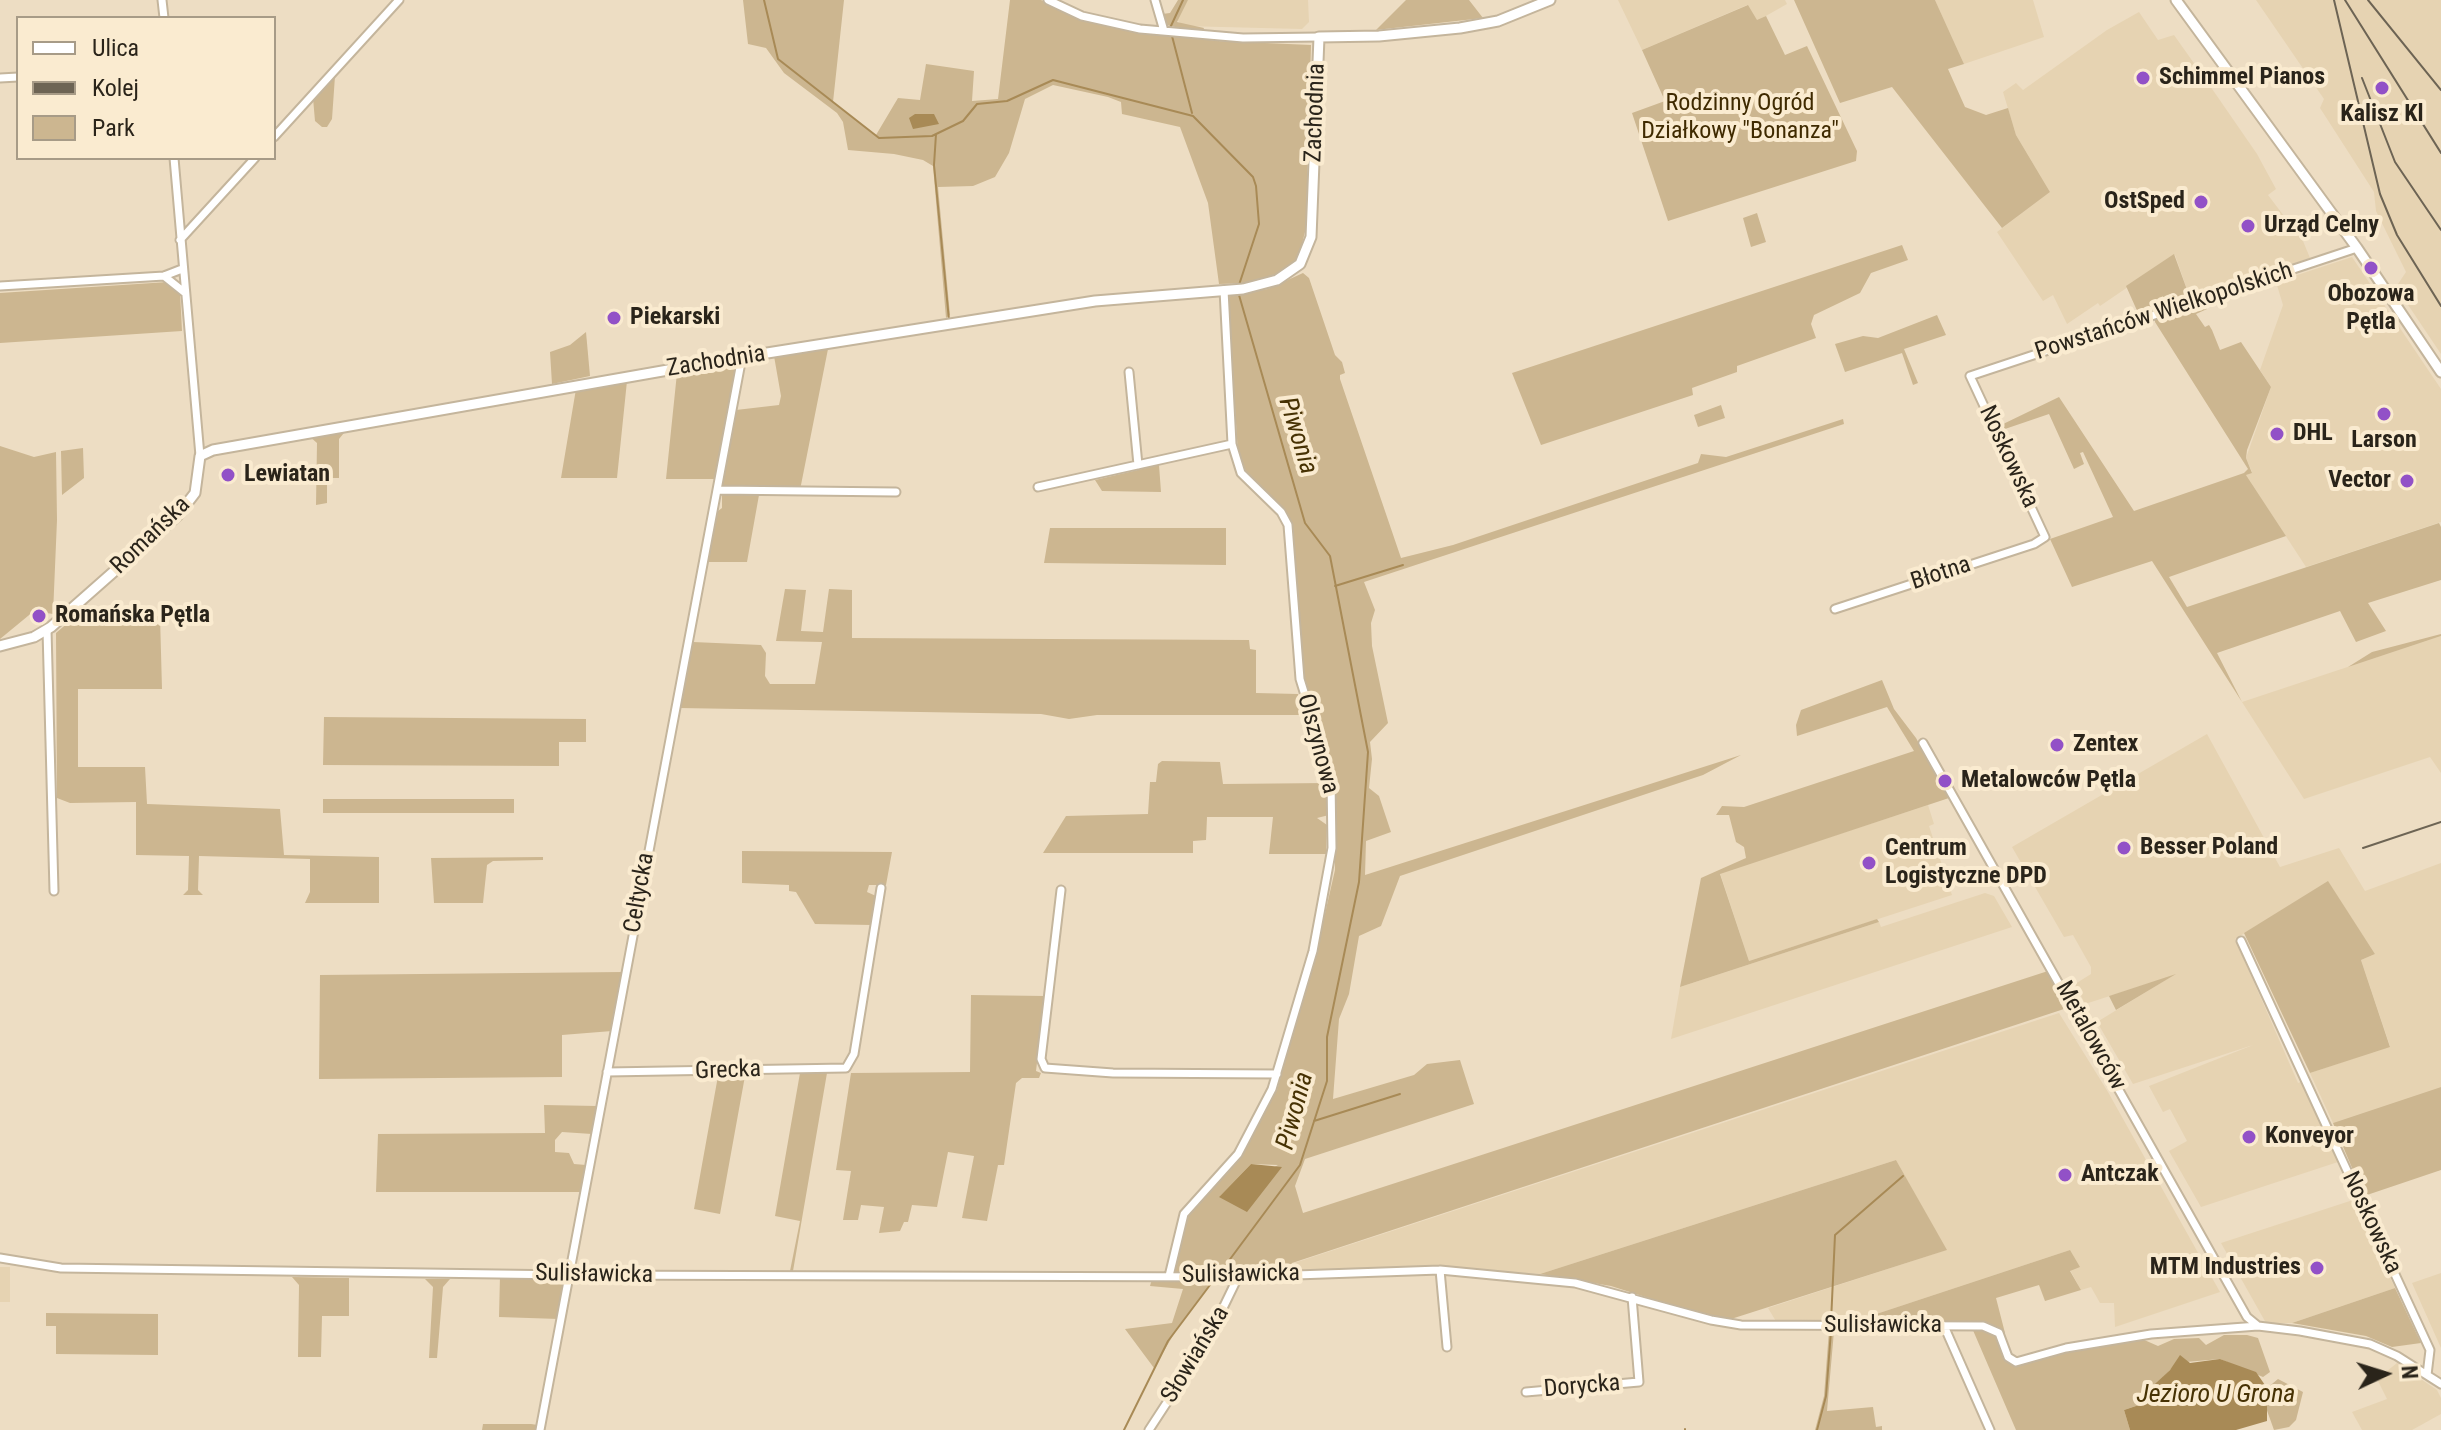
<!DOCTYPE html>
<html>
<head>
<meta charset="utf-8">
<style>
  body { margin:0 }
  #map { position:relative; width:2441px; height:1430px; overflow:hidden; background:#edddc3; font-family:"Roboto Condensed",sans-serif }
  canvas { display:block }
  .legend { position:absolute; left:16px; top:16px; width:260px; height:144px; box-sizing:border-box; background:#faebd0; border:2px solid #a79b87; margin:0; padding:10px 14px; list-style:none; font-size:24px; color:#2a241a }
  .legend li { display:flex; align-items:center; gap:16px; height:40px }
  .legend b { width:40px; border:2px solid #a79b87 }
  .north { position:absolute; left:2345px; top:1334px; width:80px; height:80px; -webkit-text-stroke:6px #faebd0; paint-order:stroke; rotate:86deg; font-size:22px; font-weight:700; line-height:32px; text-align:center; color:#2a241a }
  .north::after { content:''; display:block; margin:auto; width:28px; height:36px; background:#2a241a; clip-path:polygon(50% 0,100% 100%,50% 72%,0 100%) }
</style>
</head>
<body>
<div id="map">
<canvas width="2441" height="1430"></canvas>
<ul class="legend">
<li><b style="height:10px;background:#fff"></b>Ulica</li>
<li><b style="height:10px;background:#6d6454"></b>Kolej</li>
<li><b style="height:22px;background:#ccb690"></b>Park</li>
</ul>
<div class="north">N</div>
</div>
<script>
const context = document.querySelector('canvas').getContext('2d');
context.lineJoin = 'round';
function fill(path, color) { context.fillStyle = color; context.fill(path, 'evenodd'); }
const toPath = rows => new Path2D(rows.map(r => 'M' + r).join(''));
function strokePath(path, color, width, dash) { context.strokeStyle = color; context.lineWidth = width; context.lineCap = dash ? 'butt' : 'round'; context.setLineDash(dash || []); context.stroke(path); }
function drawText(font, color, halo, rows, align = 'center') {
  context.font = font + ' "Roboto Condensed",sans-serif'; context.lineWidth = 8; context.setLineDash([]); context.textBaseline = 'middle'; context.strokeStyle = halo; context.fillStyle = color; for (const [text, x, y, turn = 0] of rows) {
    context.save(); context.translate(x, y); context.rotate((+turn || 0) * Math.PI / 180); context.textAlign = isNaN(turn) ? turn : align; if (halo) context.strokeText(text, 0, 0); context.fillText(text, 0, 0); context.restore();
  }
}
fill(toPath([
  [1188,0,1308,0,1309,22,1302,29,1182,26,1176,18],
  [1618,0,1785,0,1787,4,1757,21,1747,5,1642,50],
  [1935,0,2033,0,2044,37,1964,64],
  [2256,0,2441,0,2441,354,2396,287,2406,272,2376,211,2374,192,2320,108,2324,99],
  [2139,12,2158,40,2174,35,2208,83,2257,154,2276,189,2268,195,2303,241,2310,258,2190,298,2175,255,2100,306,2098,303,2067,324,2053,295,2043,301,1997,232,2050,192,2016,135,2003,92,2016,83,2023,90,2107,30],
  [2352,257,2441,389,2441,522,2306,567,2246,475,2252,472,2246,458,2271,387,2260,370,2283,305,2276,282],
  [2441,636,2441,773,2430,757,2304,799,2242,702],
  [2207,734,2280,867,2339,848,2365,891,2441,863,2441,1087,2333,1123,2310,1073,2390,1046,2361,960,2375,954,2328,882,2235,939,2298,1083,2301,1082,2338,1162,2201,1207,2169,1151,2187,1141,2170,1109,2163,1112,2149,1086,2253,1045,2133,1084,2097,1022,2172,976,2085,1004,2075,984,2091,974,2091,967,2073,935,2064,937,2012,847],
  [1928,805,1934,824,1929,826,1952,895,1749,961,1720,873],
  [1985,893,1994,896,2012,927,1671,1039,1680,987,1879,922,1881,927],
  [2059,1013,2108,1092,2220,1292,2115,1327,2114,1303,2100,1303,2091,1287,2081,1290,2070,1270,2070,1250,1849,1323,1777,1323,1768,1308,1946,1250,1896,1160,1540,1274,1422,1266,1292,1272,1291,1264],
  [2353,1200,2395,1288,2292,1323,2266,1323,2221,1243],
  [0,1267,10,1267,10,1302,0,1302],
  [2441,1273,2441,1348,2412,1283],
  [2397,1363,2437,1390,2441,1398,2441,1414,2412,1430,2362,1430,2352,1412,2387,1399,2377,1379]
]), '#e6d3b2');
fill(toPath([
  [743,0,844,0,833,102,876,135,898,98,920,100,926,64,974,71,972,101,998,99,1010,0,1041,0,1081,18,1140,32,1219,41,1311,45,1306,228,1298,260,1275,277,1251,283,1219,284,1208,203,1180,127,1122,114,1121,102,1108,97,1053,85,1025,99,1009,153,995,177,973,186,938,187,950,315,946,318,933,166,923,160,894,154,848,150,843,122,837,113,784,73,766,48,748,44],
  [1178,0,1188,0,1177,22,1204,28,1202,33,1166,25,1162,14,1170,13],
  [1406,0,1469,0,1483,18,1376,30],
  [1794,0,1935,0,1964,64,1948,69,1965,107,1986,115,2008,108,2016,135,2050,192,2002,228,1892,87,1840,103],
  [1748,5,1757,20,1766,16,1785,55,1807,46,1857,151,1856,161,1668,221,1632,113,1665,101,1642,50],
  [335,76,332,119,327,127,322,127,315,121,313,98],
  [1757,213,1766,242,1751,247,1743,218],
  [1902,245,1908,260,1871,273,1860,293,1814,315,1811,324,1816,338,1737,366,1737,372,1692,388,1693,395,1541,445,1512,373],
  [2174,254,2190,298,2139,315,2126,286],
  [1303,273,1309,278,1335,355,1342,362,1345,373,1340,375,1340,379,1401,558,1453,545,1686,467,1698,463,1701,454,1726,457,1843,419,1844,424,1364,582,1375,610,1371,623,1372,646,1388,723,1370,742,1372,759,1369,788,1379,796,1391,832,1366,841,1365,875,1741,755,1703,775,1400,876,1381,926,1359,936,1349,994,1339,1019,1333,1099,1414,1075,1427,1064,1460,1060,1474,1104,1305,1159,1295,1186,1303,1213,2048,971,2064,1001,2060,1003,2064,1009,1292,1263,1292,1272,1218,1274,1178,1327,1154,1368,1125,1329,1172,1323,1183,1289,1150,1286,1152,1279,1172,1278,1189,1214,1235,1165,1277,1090,1316,953,1335,870,1335,782,1303,680,1292,528,1280,506,1249,478,1238,454,1228,299,1232,294,1268,289],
  [1251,1164,1278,1165,1219,1197],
  [168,282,180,292,182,331,0,343,0,293],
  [2204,304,2207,309,2196,314,2205,327,2209,325,2212,330,2220,350,2241,342,2271,387,2247,450,2246,458,2252,473,2246,475,2286,536,2169,577,2187,607,2439,523,2441,527,2441,580,2368,603,2386,631,2356,642,2340,611,2217,653,2242,702,2152,561,2072,587,2050,539,2113,517,2083,452,2080,453,2084,464,2074,469,2049,414,2002,430,1999,426,2059,397,2134,511,2244,473,2248,469,2155,322,2155,319],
  [1937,315,1946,335,1904,349,1918,383,1913,385,1902,353,1845,372,1835,344,1863,336,1878,338],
  [586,332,590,376,552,384,550,352,570,345],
  [828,349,800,490,721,488,736,410,779,405,781,396,774,356],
  [734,363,737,367,716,479,666,479,677,373],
  [627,381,617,478,561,478,576,389],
  [1721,405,1725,418,1698,427,1694,415],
  [348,428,339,439,339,478,327,478,327,503,316,505,317,443,309,436],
  [0,446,34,457,56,452,57,520,53,614,34,611,0,639],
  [83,448,84,478,62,495,61,451],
  [1159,465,1161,492,1102,491,1095,480],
  [722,494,759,495,747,562,708,562,718,511,722,508],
  [1050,528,1226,528,1226,565,1044,563],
  [785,589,806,590,801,631,823,632,829,589,852,590,852,638,1249,640,1250,649,1256,650,1256,693,1298,694,1306,715,1097,715,1069,719,1041,714,679,708,693,642,761,645,766,653,765,676,770,684,815,684,822,642,776,641],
  [160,616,162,689,78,689,78,767,145,767,147,804,280,809,284,855,379,857,379,903,305,903,310,892,310,859,199,856,198,890,203,895,183,895,188,890,189,856,136,855,136,802,70,803,57,798,56,633,77,615],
  [2441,634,2441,636,2348,667,2372,652],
  [1882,680,1894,709,1916,738,1949,798,1720,874,1749,961,1877,919,1879,922,1680,987,1701,878,1746,858,1744,847,1736,842,1729,815,1716,815,1722,806,1744,807,1914,751,1887,707,1797,736,1796,725,1801,710],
  [324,717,586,719,586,742,559,742,559,766,323,765],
  [1162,761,1220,762,1223,784,1327,783,1329,815,1317,818,1327,825,1326,854,1269,854,1273,817,1207,817,1206,840,1193,841,1193,853,1043,853,1066,816,1148,814,1150,782,1156,782,1158,764],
  [323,799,514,799,514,813,323,813],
  [742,851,892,852,886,885,869,885,867,892,876,896,872,925,815,924,796,892,789,891,789,885,742,883],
  [543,857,543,860,493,861,487,865,483,903,434,903,431,858],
  [2328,881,2375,954,2361,960,2390,1047,2310,1073,2244,933],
  [623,972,612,1031,562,1035,562,1077,319,1079,320,975],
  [2176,974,2116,1010,2109,996],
  [971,995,1045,996,1036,1071,1041,1073,1039,1078,1022,1078,1016,1083,1004,1165,998,1165,987,1221,962,1218,974,1156,948,1152,937,1207,912,1205,908,1222,904,1222,900,1231,879,1233,884,1207,861,1205,858,1220,843,1220,851,1171,836,1170,851,1073,970,1072],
  [800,1073,827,1073,793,1271,790,1271,800,1221,775,1216],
  [718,1076,745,1076,720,1214,694,1209],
  [2441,1087,2441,1170,2364,1196,2333,1123],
  [544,1105,597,1106,592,1134,562,1132,555,1140,555,1152,569,1153,574,1164,586,1165,581,1192,376,1192,378,1134,545,1133],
  [1896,1160,1947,1250,1731,1319,1702,1315,1611,1286,1540,1274],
  [2070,1250,2080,1267,2070,1271,2081,1290,2045,1301,2039,1285,1996,1298,2005,1333,1926,1322,1849,1323],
  [500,1276,565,1279,559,1319,499,1317],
  [292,1277,349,1278,349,1316,322,1316,321,1357,298,1357,299,1285],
  [425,1279,450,1279,443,1287,437,1358,429,1358,433,1287],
  [2395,1288,2421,1343,2392,1347,2366,1336,2292,1323],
  [46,1313,158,1314,158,1355,56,1354,56,1326,46,1326],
  [1972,1328,1997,1335,2007,1360,2014,1366,2075,1349,2142,1339,2158,1346,2174,1339,2199,1338,2206,1345,2224,1335,2247,1335,2258,1338,2270,1372,2263,1377,2220,1359,2186,1362,2172,1368,2142,1397,2139,1405,2124,1410,2130,1430,2016,1430],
  [1829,1330,1834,1331,1827,1411,1873,1407,1876,1427,1882,1426,1882,1430,1815,1430,1824,1396],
  [2278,1379,2303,1392,2296,1420,2289,1427,2274,1430,2265,1405,2267,1388],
  [483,1424,531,1424,538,1425,537,1430,482,1430]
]), '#ccb690');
fill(toPath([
  [915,114,934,114,939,124,913,129,909,118],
  [1251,1164,1282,1167,1247,1212,1219,1197],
  [2180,1355,2190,1363,2220,1359,2256,1372,2267,1388,2267,1421,2236,1430,2130,1430,2124,1410,2139,1405,2144,1394,2170,1370]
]), '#a88a56');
strokePath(toPath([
  [764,0,778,59,879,138,932,136,963,121,977,104,1007,101,1053,80,1193,116,1253,177,1256,186,1259,224,1239,285],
  [1170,28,1183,0],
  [1172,36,1192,113],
  [936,134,934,165,949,320],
  [1335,586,1403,565],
  [1314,1121,1400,1094],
  [1219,1274,1300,1165,1327,1081,1327,1037,1359,882,1368,752,1330,556,1305,523,1239,295],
  [1831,1322,1835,1235,1903,1176],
  [1685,1429,1685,1430],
  [1124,1430,1168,1341,1213,1281],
  [1817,1430,1826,1396,1831,1331]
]), '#a88a56', 2);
const minor = toPath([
  [162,0,164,18],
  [1048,0,1082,16,1140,29,1243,38,1319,37],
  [1155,0,1164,31],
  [0,78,18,77],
  [274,137,399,0],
  [174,158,200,456],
  [180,240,255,158],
  [164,276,184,292],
  [0,286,164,276,182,269],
  [1129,372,1138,465],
  [1038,487,1232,444],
  [717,490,896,492],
  [1835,609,2034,544,2045,537,1970,376,2357,248],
  [47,630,54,891],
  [1923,743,2247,1317,2258,1326],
  [1061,890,1041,1059,1045,1068,1113,1073,1277,1074],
  [2241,941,2430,1350,2427,1375],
  [607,1072,846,1068,854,1054,881,888],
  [0,1258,61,1268,570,1275,1238,1277,1440,1270,1575,1283,1711,1320,1741,1325,1983,1326,1999,1333,2008,1357,2016,1362,2066,1348,2151,1334,2258,1326,2300,1331,2370,1344,2397,1356,2441,1384],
  [1440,1270,1447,1347],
  [1169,1276,1184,1214,1238,1154,1272,1089,1313,951,1332,848,1331,780,1300,679,1288,525,1281,512,1241,473,1232,444,1224,290],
  [1944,1326,1990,1430],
  [1526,1392,1639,1382,1632,1297],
  [540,1430,742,357],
  [1149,1430,1207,1341,1238,1277]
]);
const tertiary = toPath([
  [2176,0,2357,248,2441,372],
  [0,646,34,637,51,627,178,515,195,493,200,456,213,450,742,357,1095,301,1243,289,1277,280,1300,264,1311,237,1319,37,1379,36,1460,28,1498,21,1550,0]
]);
strokePath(minor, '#c4b59c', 11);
strokePath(tertiary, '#c4b59c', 13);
strokePath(minor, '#fff', 7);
strokePath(tertiary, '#fff', 9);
strokePath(toPath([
  [2334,0,2380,194,2397,235,2441,306],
  [2345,0,2441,153],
  [2368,0,2441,90],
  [2362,78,2395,162,2441,230],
  [2363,848,2441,822]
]), '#6d6454', 2);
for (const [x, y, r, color] of [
  [2143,78,8,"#9251c7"],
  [2382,88,8,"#9251c7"],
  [2201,202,8,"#9251c7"],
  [2248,226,8,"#9251c7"],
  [2371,268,8,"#9251c7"],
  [614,318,8,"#9251c7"],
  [2384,414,8,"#9251c7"],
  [2277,434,8,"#9251c7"],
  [228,475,8,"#9251c7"],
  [2407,481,8,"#9251c7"],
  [39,616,8,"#9251c7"],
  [2057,745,8,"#9251c7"],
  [1945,781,8,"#9251c7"],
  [2124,848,8,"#9251c7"],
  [1869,863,8,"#9251c7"],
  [2249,1137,8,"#9251c7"],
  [2065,1175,8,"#9251c7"],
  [2317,1268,8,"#9251c7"]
]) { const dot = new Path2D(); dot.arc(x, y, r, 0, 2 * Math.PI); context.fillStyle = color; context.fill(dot); strokePath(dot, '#faebd0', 3); }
drawText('bold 24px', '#2a241a', '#faebd0', [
  ["Schimmel Pianos",2159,78],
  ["Kalisz Kl",2382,115,"center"],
  ["OstSped",2185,202,"right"],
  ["Urząd Celny",2264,226],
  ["Obozowa",2371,295,"center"],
  ["Pętla",2371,323,"center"],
  ["Piekarski",630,318],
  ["DHL",2293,434],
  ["Larson",2384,441,"center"],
  ["Lewiatan",244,475],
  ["Vector",2391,481,"right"],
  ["Romańska Pętla",55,616],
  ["Zentex",2073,745],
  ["Metalowców Pętla",1961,781],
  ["Besser Poland",2140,848],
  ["Centrum",1885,849],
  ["Logistyczne DPD",1885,877],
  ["Konveyor",2265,1137],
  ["Antczak",2081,1175],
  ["MTM Industries",2301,1268,"right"]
], 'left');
drawText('24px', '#3f2a00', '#faebd0', [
  ["Rodzinny Ogród",1740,104],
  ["Działkowy \"Bonanza\"",1740,132]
]);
drawText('24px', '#2a241a', '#faebd0', [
  ["Zachodnia",1316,113,-88],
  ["Powstańców Wielkopolskich",2164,312,-18],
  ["Zachodnia",716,362,-9],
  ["Noskowska",2008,457,65],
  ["Romańska",151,536,-44],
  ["Błotna",1941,574,-18],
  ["Olszynowa",1317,744,75],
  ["Celtycka",640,893,-80],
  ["Metalowców",2090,1036,61],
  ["Grecka",728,1071,-2],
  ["Noskowska",2371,1223,65],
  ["Sulisławicka",594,1275,1],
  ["Sulisławicka",1241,1275,-1],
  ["Sulisławicka",1883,1326],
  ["Słowiańska",1196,1355,-59],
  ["Dorycka",1582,1387,-5]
]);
drawText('italic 26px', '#473204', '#faebd0', [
  ["Piwonia",1297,436,73],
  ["Piwonia",1296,1111,-75],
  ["Jezioro U Grona",2216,1395]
]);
</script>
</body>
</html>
